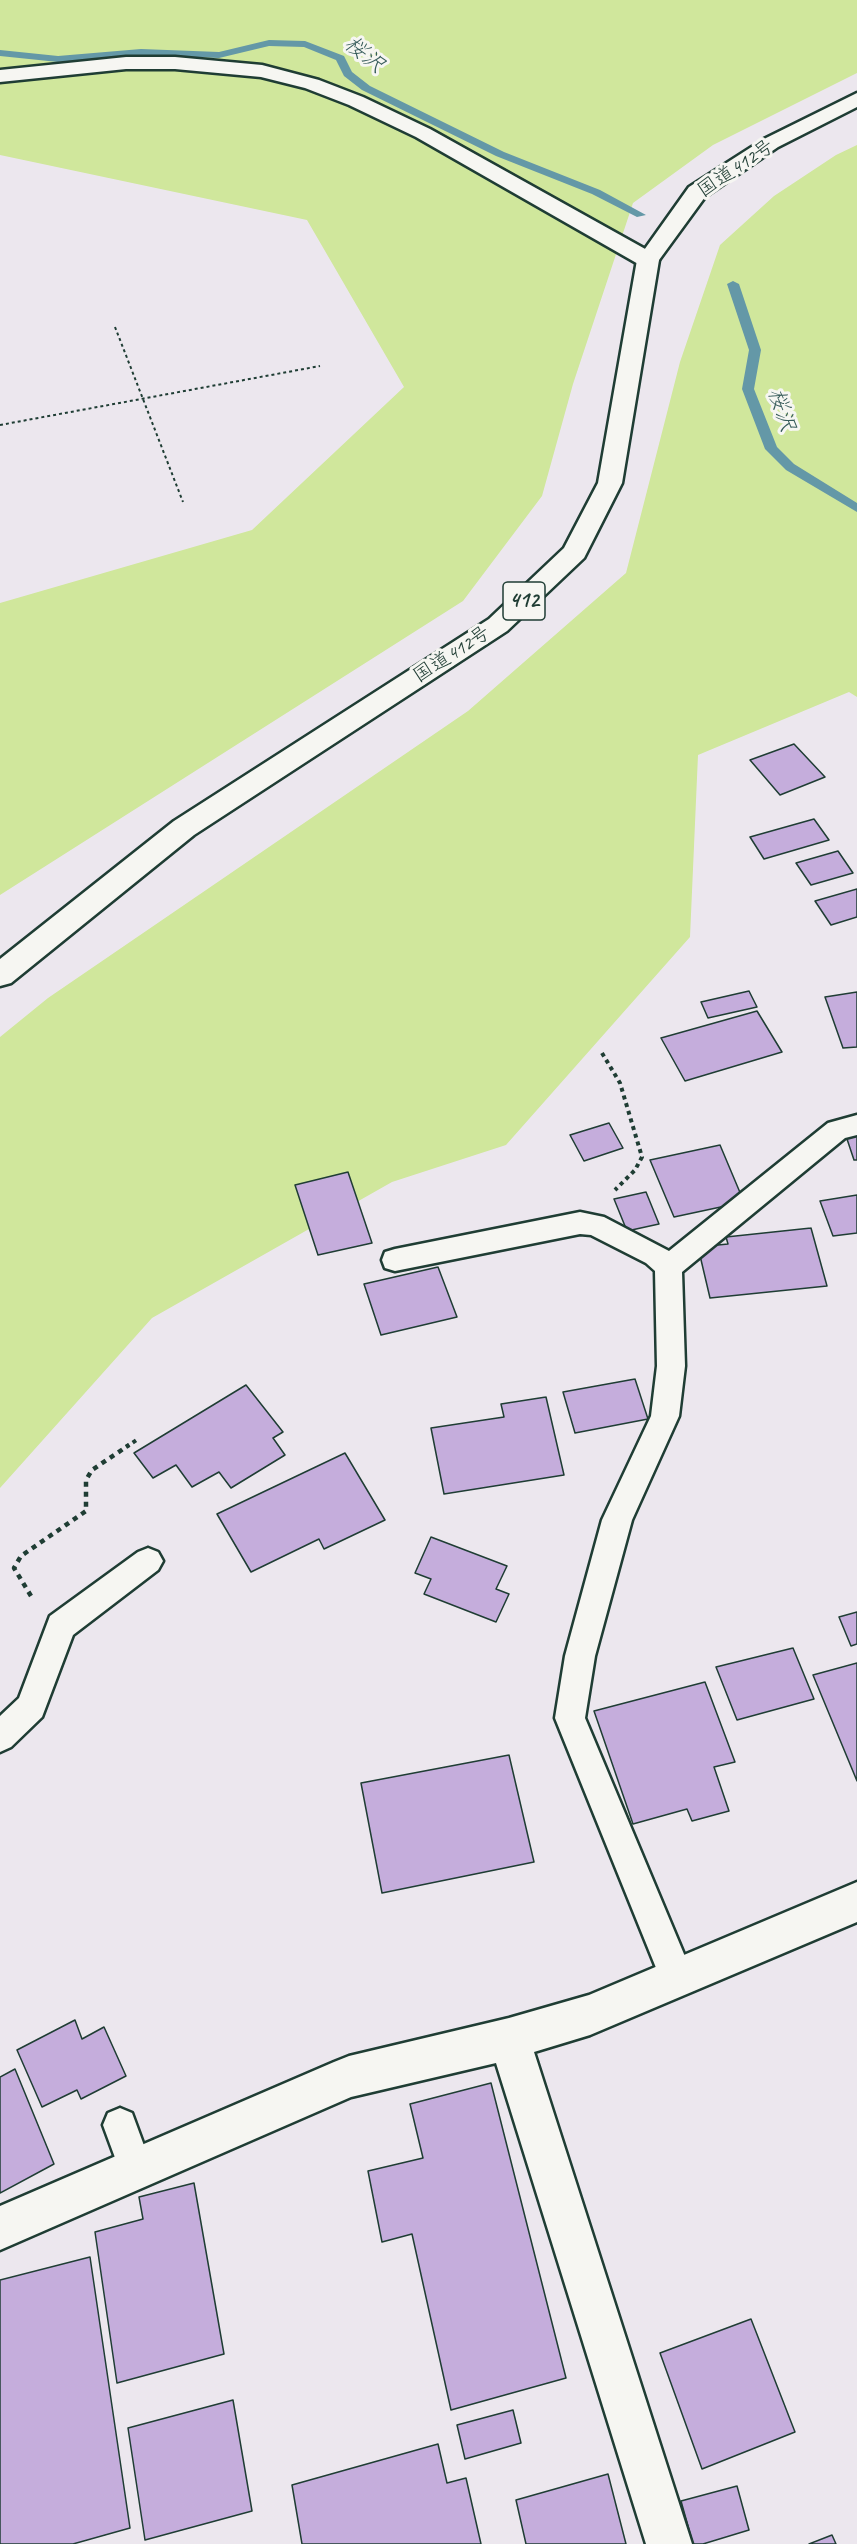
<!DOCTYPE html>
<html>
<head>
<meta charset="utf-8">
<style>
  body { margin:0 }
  canvas { display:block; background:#ece7ee }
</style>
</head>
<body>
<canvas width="857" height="2544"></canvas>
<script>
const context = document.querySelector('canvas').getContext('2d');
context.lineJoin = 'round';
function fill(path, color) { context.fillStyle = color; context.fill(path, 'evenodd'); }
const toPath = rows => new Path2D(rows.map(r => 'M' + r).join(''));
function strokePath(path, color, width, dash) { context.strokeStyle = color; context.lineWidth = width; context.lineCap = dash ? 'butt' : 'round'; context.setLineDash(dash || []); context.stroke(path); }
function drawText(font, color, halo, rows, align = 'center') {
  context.font = font + ' Caveat,"Klee One",sans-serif'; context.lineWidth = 6; context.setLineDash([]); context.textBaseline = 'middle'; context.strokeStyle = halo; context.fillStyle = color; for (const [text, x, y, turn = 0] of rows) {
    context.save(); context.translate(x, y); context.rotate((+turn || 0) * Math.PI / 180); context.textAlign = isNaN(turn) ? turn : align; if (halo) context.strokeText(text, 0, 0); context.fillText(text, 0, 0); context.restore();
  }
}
fill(toPath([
  [0,0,857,0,857,73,713,145,633,203,573,384,542,496,463,601,0,895,0,603,252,530,404,387,307,220,0,155],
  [857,145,857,697,849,692,698,755,690,937,506,1145,392,1182,152,1318,0,1488,0,1037,48,998,468,711,626,573,680,362,720,245,774,196,836,155]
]), '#d0e79c');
fill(toPath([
  [269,40,305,41,344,56,352,72,370,86,504,152,600,190,646,215,637,217,592,194,496,156,362,90,344,76,336,60,304,47,269,46,219,58,141,55,58,62,0,56,0,50,58,56,141,49,219,52,269,40],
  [733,281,739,284,761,350,754,389,777,447,794,464,857,503,857,512,786,470,765,449,742,389,749,350,727,284,733,281]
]), '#6498a7');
const building = toPath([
  [794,744,825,777,780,795,750,760,794,744],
  [814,819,829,840,764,859,750,837,814,819],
  [838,851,853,873,811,885,796,863,838,851],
  [857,889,857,917,831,925,815,901,857,889],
  [749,991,757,1007,708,1018,701,1002,749,991],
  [857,992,857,1047,843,1048,825,997,857,992],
  [757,1011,782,1052,685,1081,661,1038,757,1011],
  [609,1123,623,1148,584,1161,570,1135,609,1123],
  [857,1128,857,1160,854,1160,844,1130,857,1128],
  [720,1145,744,1202,674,1217,650,1160,720,1145],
  [348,1172,372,1243,318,1255,295,1185,348,1172],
  [646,1192,659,1224,627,1231,614,1199,646,1192],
  [857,1195,857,1233,833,1236,820,1201,857,1195],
  [811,1228,827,1286,710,1298,698,1247,728,1244,726,1237,811,1228],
  [438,1267,457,1317,381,1335,364,1284,438,1267],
  [635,1379,648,1419,575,1433,563,1392,635,1379],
  [246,1385,283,1432,273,1438,285,1455,231,1488,219,1472,192,1487,176,1465,153,1478,134,1453,246,1385],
  [546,1397,564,1475,444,1494,431,1428,504,1417,501,1404,546,1397],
  [345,1453,385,1520,324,1549,319,1539,251,1572,217,1514,345,1453],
  [431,1537,507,1566,496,1589,509,1594,496,1622,424,1594,431,1579,415,1573,431,1537],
  [857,1612,857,1644,851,1646,839,1617,857,1612],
  [793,1648,814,1699,737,1720,716,1667,793,1648],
  [857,1663,857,1781,813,1675,857,1663],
  [705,1682,735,1762,714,1767,729,1811,692,1821,687,1809,633,1824,594,1711,705,1682],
  [509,1755,534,1862,382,1893,361,1783,509,1755],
  [75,2020,82,2039,104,2027,126,2076,81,2099,77,2090,42,2107,17,2050,75,2020],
  [15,2069,54,2164,0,2193,0,2077,15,2069],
  [491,2083,566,2378,451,2410,412,2234,382,2242,368,2171,423,2158,410,2104,491,2083],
  [194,2183,224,2354,117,2383,95,2232,143,2219,139,2197,194,2183],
  [90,2257,130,2528,73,2544,0,2544,0,2280,90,2257],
  [751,2319,795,2432,702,2469,660,2353,751,2319],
  [233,2400,252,2511,145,2540,128,2428,233,2400],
  [513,2410,521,2443,465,2459,457,2425,513,2410],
  [438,2444,447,2483,466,2478,481,2544,302,2544,292,2485,438,2444],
  [608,2474,626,2544,526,2544,516,2500,608,2474],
  [737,2486,749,2530,703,2544,693,2544,681,2501,737,2486],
  [832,2535,836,2544,809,2544,832,2535]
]);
fill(building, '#c5addc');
strokePath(building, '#1f3d34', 1.5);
const lane = toPath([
  [857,1115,857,1135,845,1138,682,1272,685,1366,679,1416,632,1520,595,1656,585,1718,694,1978,689,1990,677,1995,665,1990,555,1718,565,1656,602,1520,651,1416,657,1366,655,1271,646,1263,591,1235,580,1234,395,1271,385,1268,382,1260,385,1252,395,1249,580,1212,604,1217,669,1251,828,1123,857,1115],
  [148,1548,158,1552,163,1561,158,1570,73,1635,42,1717,11,1747,0,1752,0,1716,19,1698,50,1616,138,1552,148,1548],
  [120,2108,132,2113,153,2170,148,2182,136,2187,124,2182,103,2125,108,2113,120,2108]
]);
const street = toPath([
  [857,1882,857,1922,590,2035,534,2052,692,2544,646,2544,496,2063,351,2097,0,2250,0,2206,334,2062,349,2056,509,2018,589,1995,857,1882]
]);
const secondary = toPath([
  [126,57,175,57,262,65,319,80,363,97,430,129,656,255,659,260,656,265,640,265,416,137,349,105,305,88,261,77,175,69,126,69,0,82,0,70,126,57]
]);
const highway = toPath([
  [857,93,857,107,778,147,705,197,659,260,622,483,584,558,507,631,194,835,11,983,0,986,0,959,174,821,489,619,564,548,598,483,637,260,689,187,764,139,857,93]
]);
strokePath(lane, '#1f3d34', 5);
strokePath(street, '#1f3d34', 5);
strokePath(secondary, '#1f3d34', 5);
strokePath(highway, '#1f3d34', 5);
strokePath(toPath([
  [115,327,183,502],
  [0,425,320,366]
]), '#1f3d34', 2, [3, 3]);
strokePath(toPath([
  [602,1053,620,1083,642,1157,635,1170,615,1190],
  [126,1447,138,1439]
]), '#1f3d34', 4, [4, 4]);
strokePath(toPath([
  [31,1596,14,1568,21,1556,86,1511,86,1480,92,1470,129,1445]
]), '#1f3d34', 4.5, [5, 5]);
fill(lane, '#f6f6f2');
fill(street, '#f6f6f2');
fill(secondary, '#f6f6f2');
fill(highway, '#f6f6f2');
drawText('20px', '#1f3d34', '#f6f6f2', [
  ["国道412号",736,169,-34],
  ["国道412号",452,655,-33]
]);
drawText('italic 22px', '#365b5a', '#f6f6f2', [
  ["桜沢",364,55,39],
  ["桜沢",781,410,71]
]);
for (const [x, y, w] of [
  [524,601,42]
]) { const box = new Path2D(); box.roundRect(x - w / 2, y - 19, w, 38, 4.5); context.fillStyle = '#f6f6f2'; context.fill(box); strokePath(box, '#1f3d34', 1.5); }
drawText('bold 22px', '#1f3d34', null, [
  ["412",524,601]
]);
</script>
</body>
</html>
